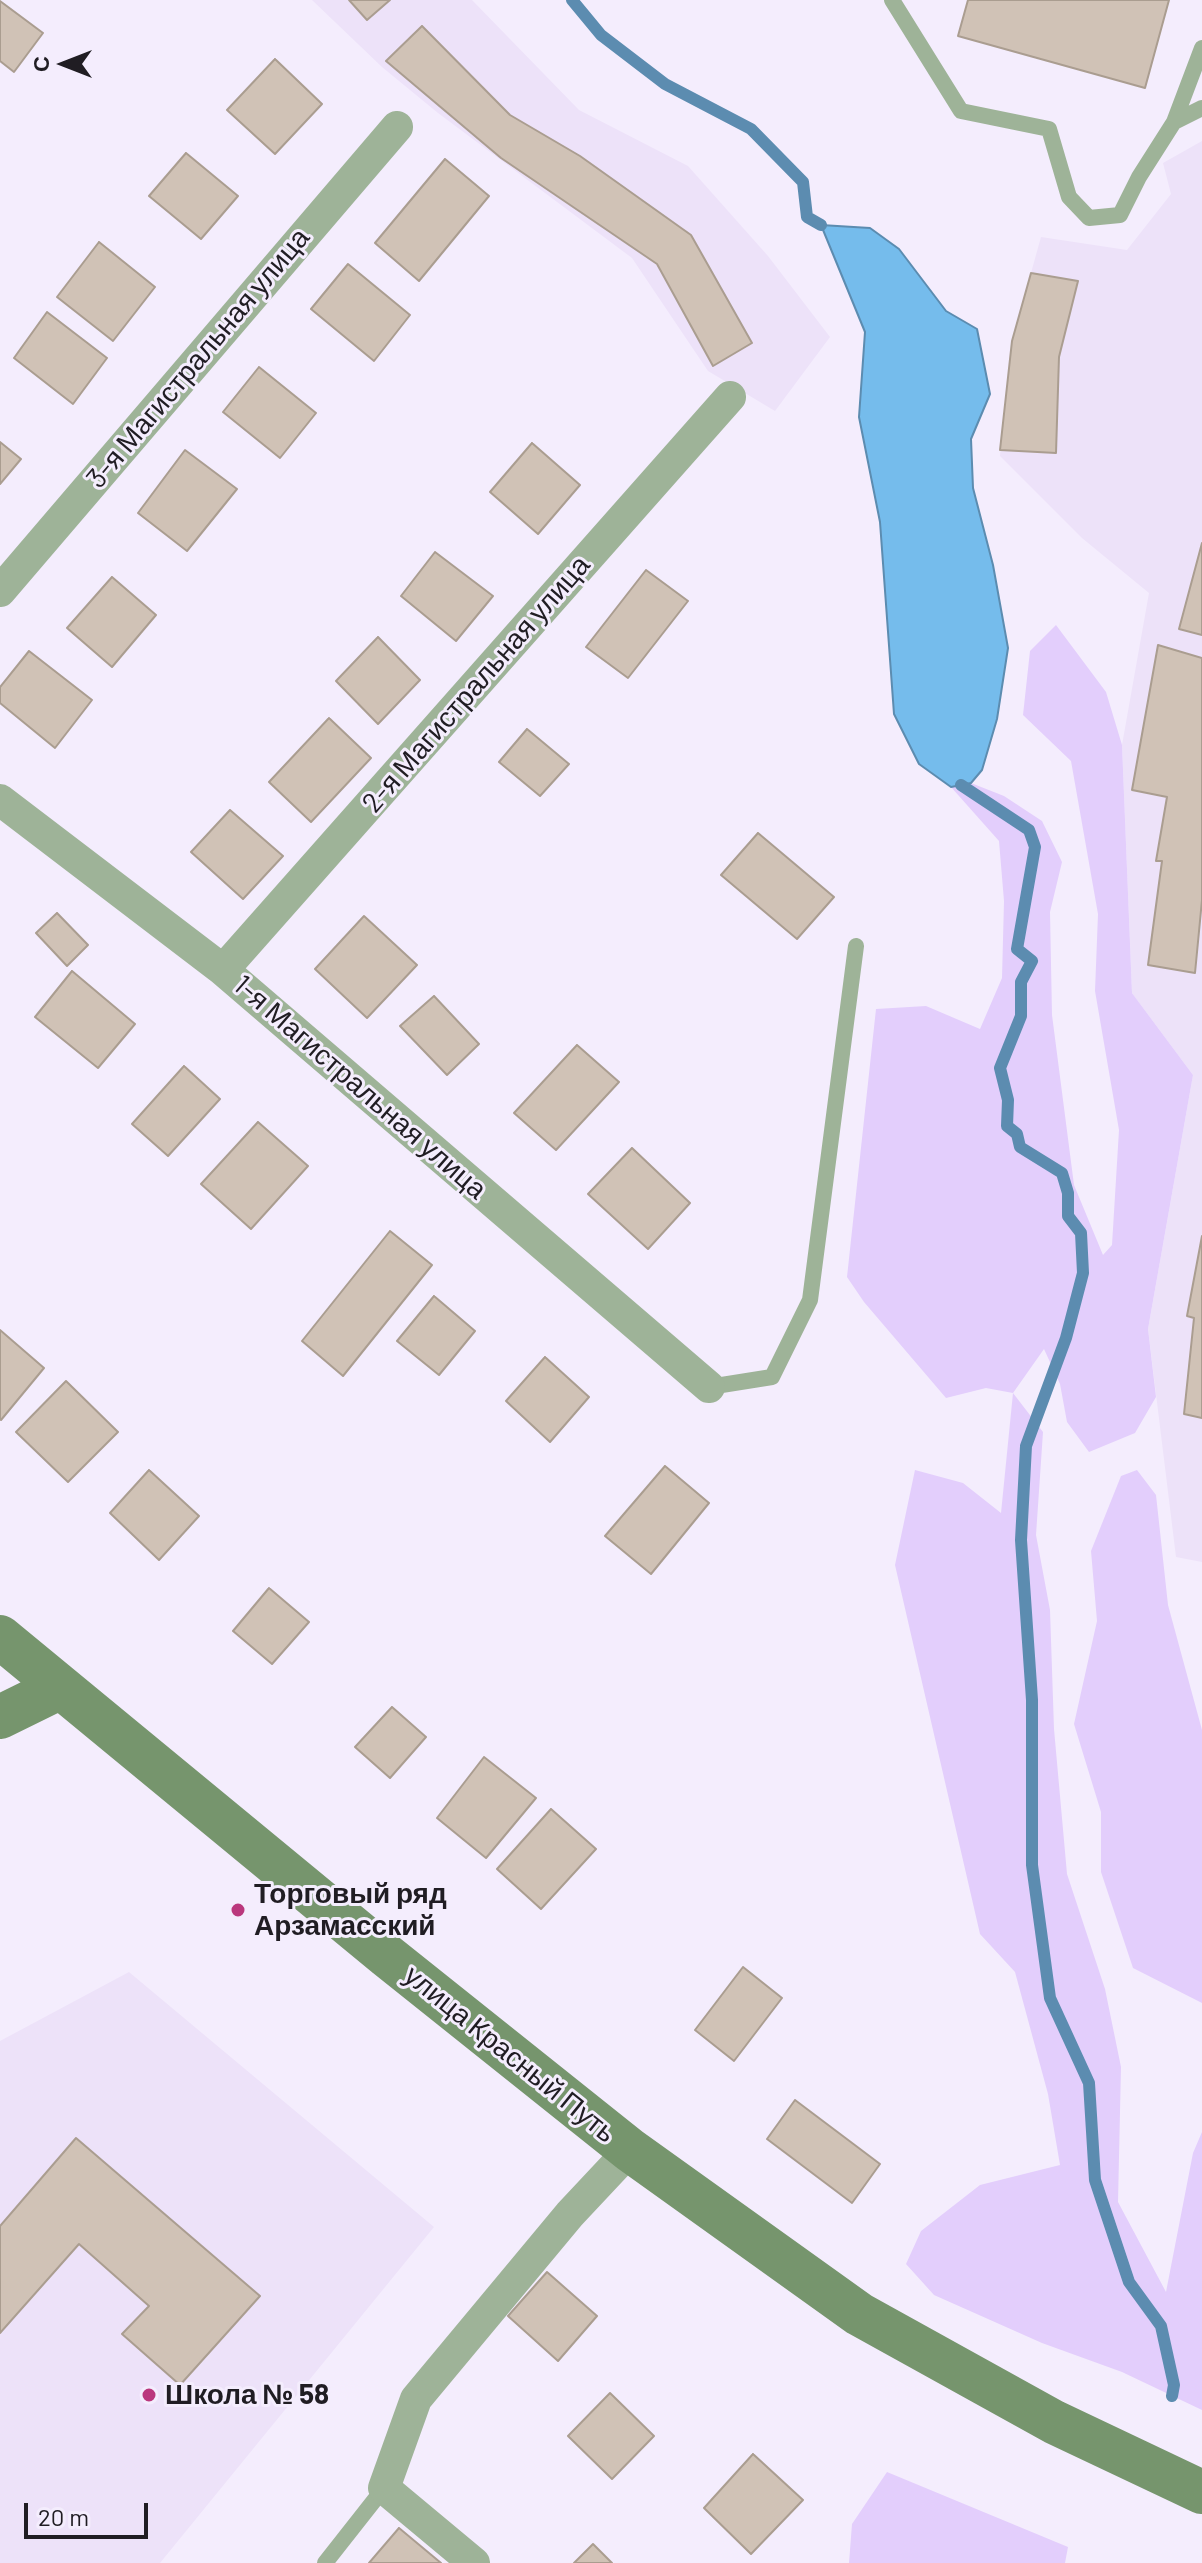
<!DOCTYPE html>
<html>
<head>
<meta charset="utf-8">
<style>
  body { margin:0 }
  #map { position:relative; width:1202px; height:2563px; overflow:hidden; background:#f4edfd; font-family:Barlow,sans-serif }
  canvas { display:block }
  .north { position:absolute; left:24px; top:24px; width:80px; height:80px; -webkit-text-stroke:6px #f4edfd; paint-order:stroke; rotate:270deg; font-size:22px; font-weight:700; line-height:32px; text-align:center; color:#201d23 }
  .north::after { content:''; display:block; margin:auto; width:28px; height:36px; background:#201d23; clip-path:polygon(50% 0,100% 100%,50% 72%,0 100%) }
  .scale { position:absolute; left:24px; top:2503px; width:124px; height:36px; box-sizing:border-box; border:4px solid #201d23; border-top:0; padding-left:10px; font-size:24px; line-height:28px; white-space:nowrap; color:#201d23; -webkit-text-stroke:6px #f4edfd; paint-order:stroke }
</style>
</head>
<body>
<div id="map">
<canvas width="1202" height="2563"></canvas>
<div class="north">С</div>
<div class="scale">20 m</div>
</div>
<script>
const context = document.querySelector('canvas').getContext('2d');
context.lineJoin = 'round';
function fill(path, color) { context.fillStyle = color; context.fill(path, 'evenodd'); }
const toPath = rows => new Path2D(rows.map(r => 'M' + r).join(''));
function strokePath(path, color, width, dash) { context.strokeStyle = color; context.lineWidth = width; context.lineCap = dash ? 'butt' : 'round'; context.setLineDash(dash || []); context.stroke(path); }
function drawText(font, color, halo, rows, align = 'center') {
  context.font = font + ' Barlow,sans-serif'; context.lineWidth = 6; context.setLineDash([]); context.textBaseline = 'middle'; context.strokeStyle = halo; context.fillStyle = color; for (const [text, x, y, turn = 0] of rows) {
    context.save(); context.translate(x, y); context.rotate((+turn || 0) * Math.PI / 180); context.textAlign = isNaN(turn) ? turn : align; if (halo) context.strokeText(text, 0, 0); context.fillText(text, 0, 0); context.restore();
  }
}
fill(toPath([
  [312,0,472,0,579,110,688,166,768,256,830,337,775,411,708,371,632,258,438,113,382,67],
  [1202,141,1202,1562,1176,1557,1148,1329,1193,1075,1132,993,1122,745,1149,593,1082,538,1000,456,1012,341,1041,237,1127,250,1171,194,1163,163],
  [129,1972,434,2227,160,2563,0,2563,0,2041]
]), '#ede2f9');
fill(toPath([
  [1056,625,1106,692,1122,745,1132,993,1193,1075,1148,1329,1156,1397,1135,1433,1089,1452,1067,1422,1060,1384,1044,1349,1013,1393,1043,1432,1036,1535,1050,1610,1054,1729,1067,1874,1105,1989,1121,2067,1118,2202,1166,2292,1193,2153,1202,2132,1202,2410,1122,2372,1042,2343,934,2295,906,2264,921,2231,980,2185,1060,2165,1048,2094,1015,1972,980,1934,895,1565,915,1470,963,1483,1001,1513,1013,1393,986,1388,946,1398,864,1302,847,1277,876,1009,926,1006,980,1029,1002,978,1004,901,999,841,951,787,971,783,1004,796,1042,821,1062,862,1050,912,1052,1015,1074,1185,1103,1255,1112,1245,1119,1130,1095,991,1098,914,1071,761,1023,715,1030,651],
  [1137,1470,1156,1495,1168,1605,1202,1730,1202,2003,1133,1968,1101,1872,1101,1812,1074,1724,1097,1621,1091,1551,1121,1476],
  [887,2472,1068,2547,1065,2563,849,2563,852,2524]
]), '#e3cefc');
const water = toPath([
  [821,225,870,228,899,249,946,311,977,329,990,394,971,439,973,488,993,565,1008,648,997,719,982,770,971,783,951,787,919,764,894,714,880,522,859,417,865,332,821,225]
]);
fill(water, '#75bcec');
strokePath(water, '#5c8cb0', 2);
strokePath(toPath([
  [572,0,601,35,665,84,751,129,803,182,807,217,821,225],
  [961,785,1029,830,1035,847,1017,949,1032,961,1021,982,1021,1016,1000,1068,1008,1100,1007,1126,1017,1134,1020,1147,1062,1173,1068,1193,1068,1216,1081,1233,1083,1273,1066,1338,1026,1446,1021,1540,1032,1700,1032,1865,1050,1998,1089,2083,1095,2180,1129,2282,1161,2326,1174,2385,1172,2396]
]), '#5c8cb0', 12);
const building = toPath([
  [349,0,390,0,367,20,349,0],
  [968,0,1169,0,1145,88,958,36,968,0],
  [0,1,43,33,14,72,0,61,0,1],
  [422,26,510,115,580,156,691,235,752,343,713,366,657,264,501,158,386,61,422,26],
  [275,59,322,104,275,154,227,110,275,59],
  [186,153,238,196,201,239,149,196,186,153],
  [445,159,489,196,419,281,375,243,445,159],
  [99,242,155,287,113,341,57,297,99,242],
  [348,264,410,315,374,361,311,309,348,264],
  [1031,273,1078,281,1059,357,1056,453,1000,450,1012,341,1031,273],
  [47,312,107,358,73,404,14,358,47,312],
  [259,367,316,413,280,458,223,412,259,367],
  [0,442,21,459,0,484,0,442],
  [532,443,580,485,538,534,490,492,532,443],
  [185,450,237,489,187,551,138,513,185,450],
  [1202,543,1202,635,1179,629,1202,543],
  [435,552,493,596,456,641,401,596,435,552],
  [646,570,688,601,628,678,586,647,646,570],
  [112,577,156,615,112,667,67,628,112,577],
  [378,637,420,680,378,724,336,681,378,637],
  [1158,645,1202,658,1202,900,1195,973,1148,965,1162,861,1156,861,1167,797,1132,790,1158,645],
  [29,651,92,700,55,748,0,703,0,687,29,651],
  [329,718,371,758,311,822,269,782,329,718],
  [527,729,569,764,540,796,499,762,527,729],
  [230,810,283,856,243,899,191,852,230,810],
  [758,833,834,897,797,939,721,875,758,833],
  [57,913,88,945,67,966,36,933,57,913],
  [364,916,417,965,367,1018,315,969,364,916],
  [72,971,135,1024,98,1068,35,1017,72,971],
  [434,996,479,1044,447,1075,400,1026,434,996],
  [577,1045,619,1082,556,1150,514,1113,577,1045],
  [184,1066,220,1099,168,1156,132,1124,184,1066],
  [258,1122,308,1166,251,1229,201,1184,258,1122],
  [632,1148,690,1203,648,1249,588,1194,632,1148],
  [390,1231,432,1265,343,1376,302,1341,390,1231],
  [1202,1236,1202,1418,1184,1414,1194,1318,1187,1316,1202,1236],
  [434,1296,475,1331,439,1375,397,1341,434,1296],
  [0,1330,44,1368,1,1420,0,1419,0,1330],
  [545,1357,589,1397,550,1442,506,1401,545,1357],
  [66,1381,118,1432,68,1482,16,1432,66,1381],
  [665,1466,709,1503,651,1574,605,1536,665,1466],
  [149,1470,199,1516,159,1560,110,1513,149,1470],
  [269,1588,309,1622,272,1664,233,1631,269,1588],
  [392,1707,426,1737,390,1778,355,1747,392,1707],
  [484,1757,536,1798,486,1858,437,1818,484,1757],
  [551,1809,596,1849,541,1909,497,1869,551,1809],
  [743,1967,782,1998,734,2061,695,2030,743,1967],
  [795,2100,880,2164,852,2203,767,2139,795,2100],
  [76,2138,260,2296,180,2385,122,2334,149,2306,79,2244,0,2333,0,2226,76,2138],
  [547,2272,597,2316,558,2361,508,2316,547,2272],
  [610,2393,654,2436,612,2479,568,2436,610,2393],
  [753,2454,803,2500,751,2554,704,2508,753,2454],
  [399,2528,441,2563,369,2563,399,2528],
  [593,2544,612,2563,574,2563,593,2544]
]);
fill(building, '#d0c2b6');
strokePath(building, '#aa9d90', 2);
strokePath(toPath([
  [892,0,961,111,1049,129,1069,197,1089,218,1120,215,1139,177,1174,122,1202,108],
  [1174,122,1202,48],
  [709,1387,772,1377,810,1300,856,946],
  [325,2563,384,2488]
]), '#9eb398', 16);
strokePath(toPath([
  [0,591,397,127],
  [0,800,223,970,709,1387],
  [223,970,730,397],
  [474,2563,384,2488,416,2399,570,2214,630,2150]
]), '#9eb398', 32);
strokePath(toPath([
  [0,1637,387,1956,630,2150,859,2314,1054,2422,1202,2492],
  [0,1717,59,1688]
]), '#76956d', 44);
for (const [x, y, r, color] of [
  [238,1910,8,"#ba377d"],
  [149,2395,8,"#ba377d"]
]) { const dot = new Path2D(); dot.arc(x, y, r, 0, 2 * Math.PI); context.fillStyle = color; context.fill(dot); strokePath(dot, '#f4edfd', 3); }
drawText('28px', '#201d23', '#f4edfd', [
  ["3-я Магистральная улица",198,358,-50],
  ["2-я Магистральная улица",476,684,-49],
  ["1-я Магистральная улица",360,1087,41],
  ["улица Красный Путь",510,2054,39]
]);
drawText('bold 28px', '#201d23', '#f4edfd', [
  ["Торговый ряд",254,1894],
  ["Арзамасский",254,1926],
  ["Школа № 58",165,2395]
], 'left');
</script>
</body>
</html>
